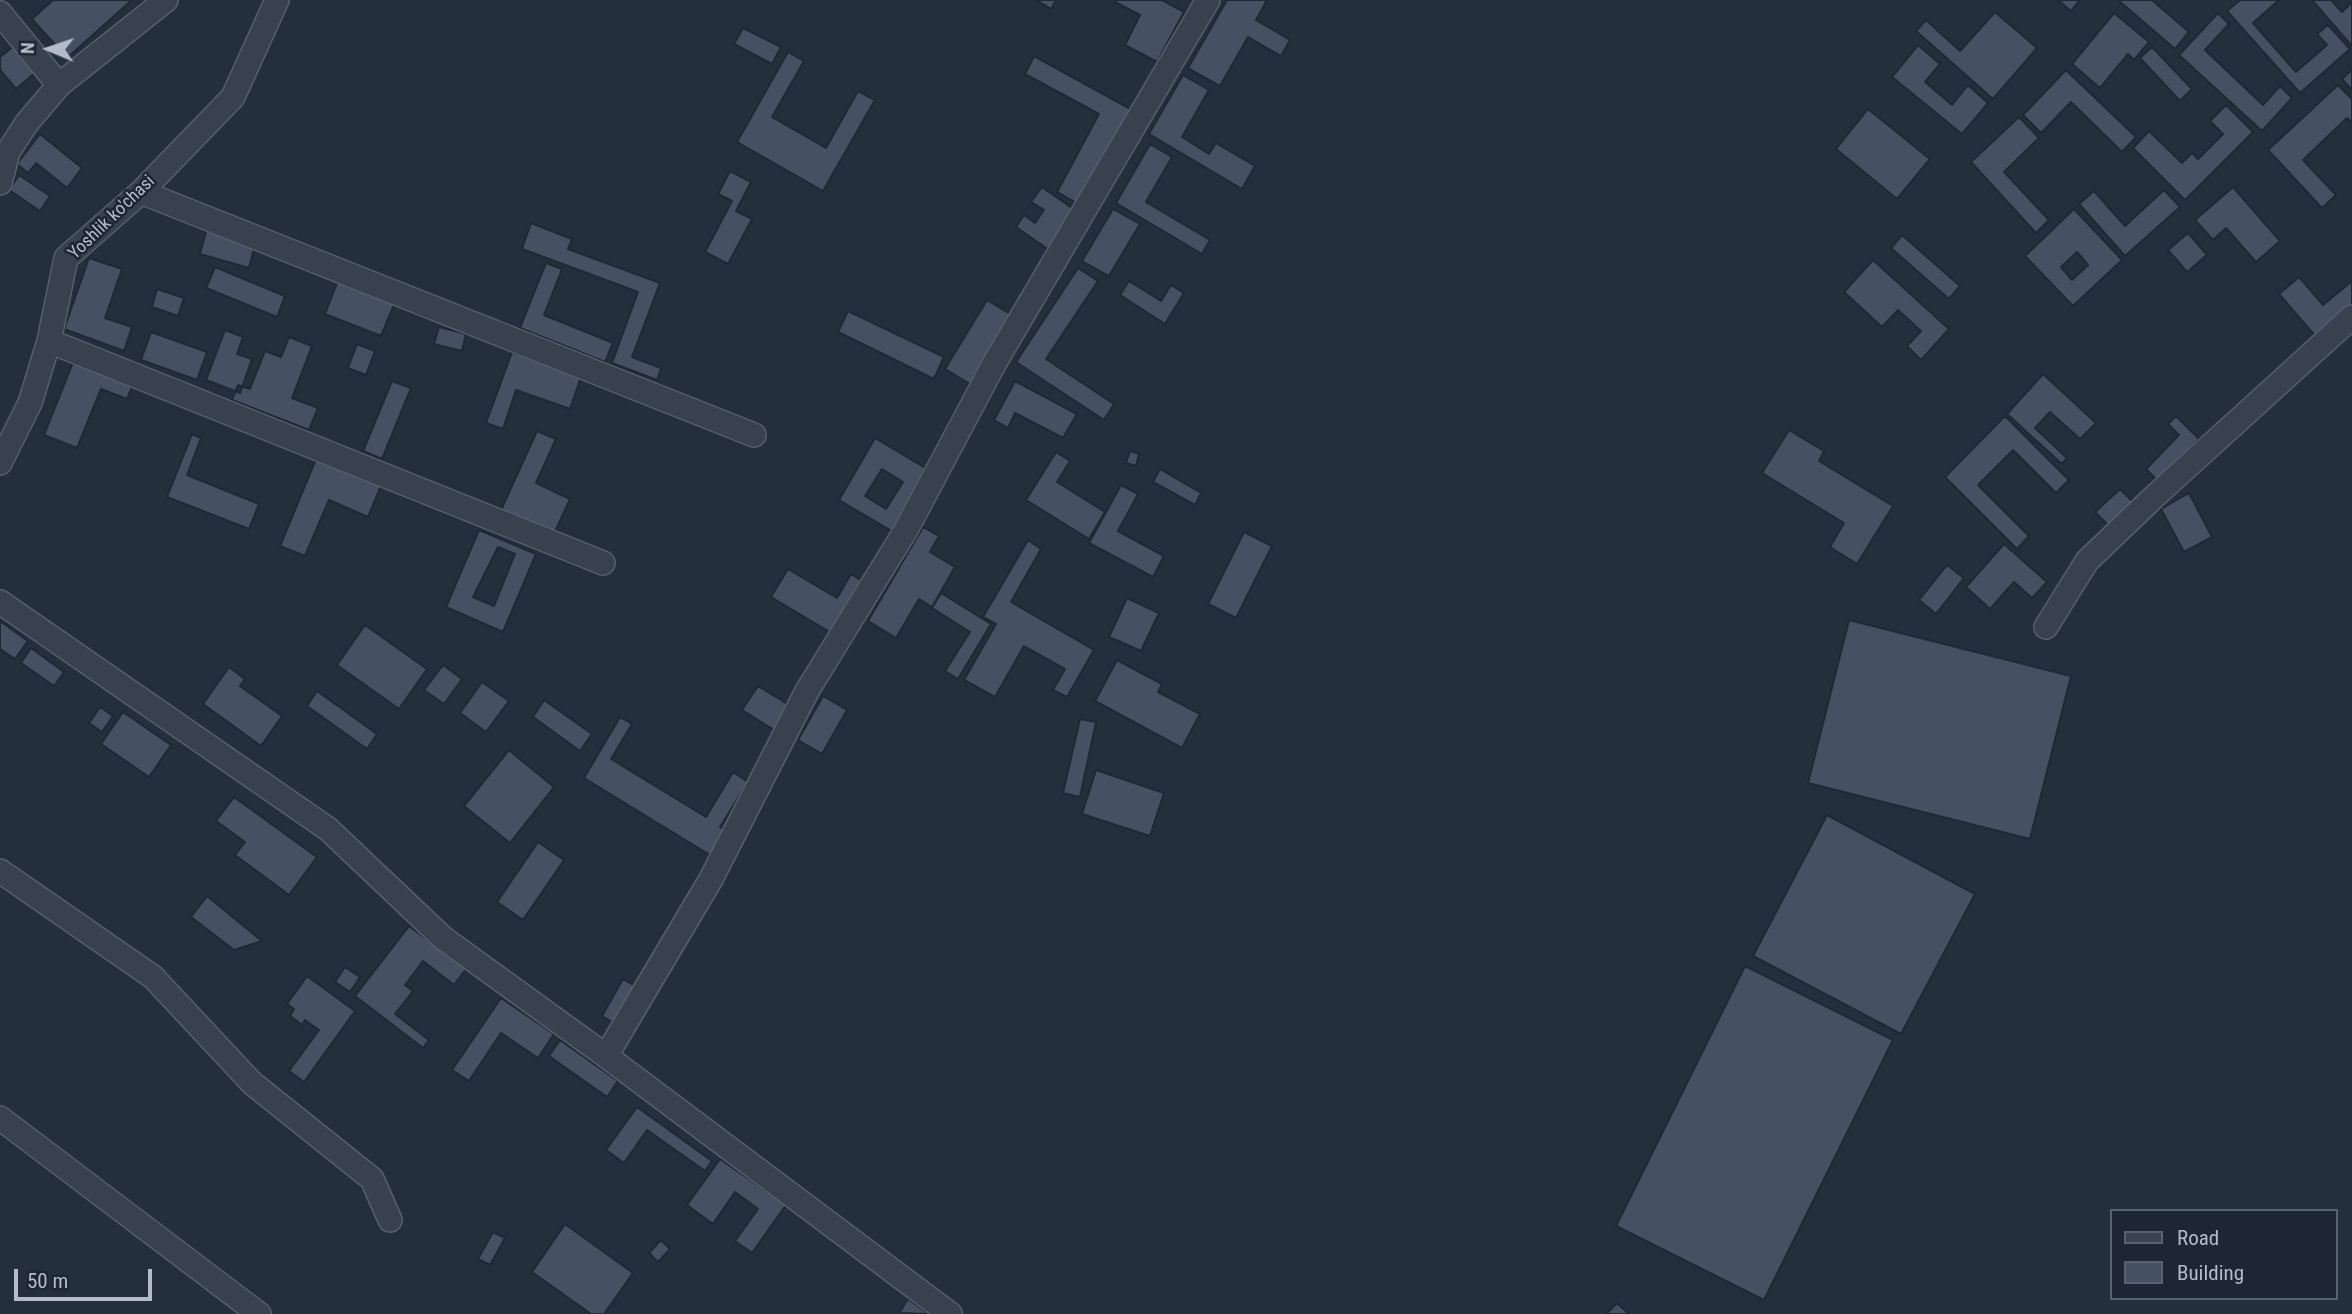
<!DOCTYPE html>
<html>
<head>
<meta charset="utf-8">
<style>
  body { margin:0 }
  #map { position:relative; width:2352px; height:1314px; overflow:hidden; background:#242f3e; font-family:"Roboto Condensed",sans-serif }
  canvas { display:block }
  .legend { position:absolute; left:2110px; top:1209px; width:228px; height:91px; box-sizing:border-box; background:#1d2633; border:2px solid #59626f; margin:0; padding:9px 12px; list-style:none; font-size:21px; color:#b4bcc9 }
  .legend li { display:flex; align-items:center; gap:14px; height:35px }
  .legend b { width:35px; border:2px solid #59626f }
  .north { position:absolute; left:14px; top:14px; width:70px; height:70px; -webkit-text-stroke:5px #1d2633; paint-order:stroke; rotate:272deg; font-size:19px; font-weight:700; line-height:28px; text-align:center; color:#b4bcc9 }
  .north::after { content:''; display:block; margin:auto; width:24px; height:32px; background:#b4bcc9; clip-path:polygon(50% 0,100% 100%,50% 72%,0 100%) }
  .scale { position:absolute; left:14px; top:1269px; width:138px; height:32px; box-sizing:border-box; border:4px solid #b4bcc9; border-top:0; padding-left:9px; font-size:21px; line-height:24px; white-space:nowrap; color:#b4bcc9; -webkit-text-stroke:5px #1d2633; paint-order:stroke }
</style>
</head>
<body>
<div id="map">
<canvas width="2352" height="1314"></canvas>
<ul class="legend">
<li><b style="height:9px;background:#38414e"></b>Road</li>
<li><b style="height:19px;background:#455162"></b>Building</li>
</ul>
<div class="north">N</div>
<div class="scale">50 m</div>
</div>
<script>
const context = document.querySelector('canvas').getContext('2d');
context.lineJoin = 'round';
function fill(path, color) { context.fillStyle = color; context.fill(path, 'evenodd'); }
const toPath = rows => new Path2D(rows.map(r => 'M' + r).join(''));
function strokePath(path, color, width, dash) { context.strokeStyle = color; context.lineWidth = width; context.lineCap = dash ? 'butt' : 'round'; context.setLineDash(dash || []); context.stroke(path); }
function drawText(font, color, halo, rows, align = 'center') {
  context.font = font + ' "Roboto Condensed",sans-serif'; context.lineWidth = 5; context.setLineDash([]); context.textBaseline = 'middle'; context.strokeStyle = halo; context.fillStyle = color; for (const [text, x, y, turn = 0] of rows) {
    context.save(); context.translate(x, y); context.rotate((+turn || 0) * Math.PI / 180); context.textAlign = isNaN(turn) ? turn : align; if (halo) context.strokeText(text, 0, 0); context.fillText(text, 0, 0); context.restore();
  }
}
const building = toPath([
  [53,0,132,0,67,58,32,19,53,0],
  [1036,0,1056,0,1051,9,1036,0],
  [1116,0,1162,0,1184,12,1157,62,1125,45,1140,15,1115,2,1116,0],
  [1227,0,1267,0,1256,20,1290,40,1281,56,1248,37,1220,86,1188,68,1227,0],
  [2058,0,2080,0,2071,11,2058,0],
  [2118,0,2152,0,2189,32,2175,49,2118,0],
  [2240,0,2279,0,2253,23,2296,72,2327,45,2317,34,2328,25,2350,49,2300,93,2227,11,2240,0],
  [2312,0,2331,0,2342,12,2352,2,2352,46,2312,0],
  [1995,12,2037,48,1993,99,1916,31,1926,20,1960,51,1995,12],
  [2114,13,2149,42,2134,60,2128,54,2100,88,2072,64,2114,13],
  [2218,13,2229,24,2205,50,2263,105,2280,86,2292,98,2262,131,2179,55,2218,13],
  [743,28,781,47,772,64,734,44,743,28],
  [1918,45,1940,64,1925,82,1952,105,1968,85,1988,103,1962,134,1892,77,1918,45],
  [14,46,36,72,16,89,0,70,0,57,14,46],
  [2152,47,2192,89,2180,101,2140,58,2152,47],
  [788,52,804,61,772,117,826,148,858,91,875,100,823,191,737,142,788,52],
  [1034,56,1134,111,1082,206,1057,192,1099,114,1025,74,1034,56],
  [2066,70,2136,137,2122,152,2071,102,2041,133,2023,115,2066,70],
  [2352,70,2352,90,2342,79,2352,70],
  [1183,75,1209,90,1182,137,1209,154,1216,143,1255,166,1242,189,1149,134,1183,75],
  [2338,85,2352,99,2352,123,2347,118,2303,160,2336,195,2322,208,2268,150,2338,85],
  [2226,105,2253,132,2185,200,2133,148,2149,131,2182,163,2192,153,2198,159,2223,134,2210,121,2226,105],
  [1868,109,1930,159,1897,199,1836,149,1868,109],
  [2019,117,2039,138,2004,172,2049,220,2036,233,1971,162,2019,117],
  [40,134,82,168,67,188,36,163,28,173,17,164,40,134],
  [1150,144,1172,157,1146,202,1210,240,1202,254,1116,203,1150,144],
  [730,171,751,182,736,211,752,219,728,264,705,252,732,201,718,194,730,171],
  [19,175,50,196,40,211,9,190,19,175],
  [1042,187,1076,211,1049,250,1016,227,1024,215,1035,223,1044,210,1031,202,1042,187],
  [2233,187,2280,241,2256,262,2226,228,2213,240,2195,220,2233,187],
  [2164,190,2180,207,2125,256,2079,204,2094,191,2125,226,2164,190],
  [1113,209,1140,224,1109,276,1082,261,1113,209],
  [2074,209,2122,260,2073,306,2025,256,2074,209],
  [531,223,572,239,568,249,660,283,632,357,661,368,657,380,612,363,638,292,522,249,531,223],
  [206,231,255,245,249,268,200,254,206,231],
  [2188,233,2207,255,2187,272,2168,250,2188,233],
  [1902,235,1960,286,1949,299,1891,248,1902,235],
  [2077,252,2088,265,2072,280,2061,267,2077,252],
  [89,258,122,269,105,318,132,327,124,351,64,329,89,258],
  [1873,260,1949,329,1921,360,1907,346,1921,331,1898,310,1882,327,1844,292,1873,260],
  [546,263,562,269,544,315,613,343,605,362,520,328,546,263],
  [215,267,285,296,277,317,206,288,215,267],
  [1078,268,1098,281,1046,359,1114,404,1104,420,1016,362,1078,268],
  [2299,277,2323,305,2352,281,2352,308,2317,338,2279,294,2299,277],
  [339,278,396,300,381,336,325,314,339,278],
  [1129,281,1161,301,1171,285,1184,293,1165,324,1120,295,1129,281],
  [157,289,184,298,178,316,152,307,157,289],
  [987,300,1012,315,970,384,945,369,987,300],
  [848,311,944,357,934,379,838,332,848,311],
  [439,327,466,334,462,351,434,344,439,327],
  [225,330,243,337,237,354,252,359,240,393,206,380,225,330],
  [151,332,207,352,197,380,141,360,151,332],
  [289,337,312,346,292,398,318,408,309,430,232,400,238,385,250,389,265,351,281,357,289,337],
  [357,344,375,351,366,375,348,368,357,344],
  [512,352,581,377,570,409,516,390,503,429,486,423,512,352],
  [76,355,135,379,127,399,101,389,77,448,44,435,76,355],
  [2043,374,2096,423,2080,439,2050,412,2035,428,2067,458,2062,464,2007,414,2043,374],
  [392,381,411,388,382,459,363,451,392,381],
  [1015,381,1077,414,1063,438,1015,413,1008,428,994,420,1015,381],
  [2005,416,2069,480,2056,493,2013,450,1978,485,2029,536,2017,549,1945,477,2005,416],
  [2176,416,2199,439,2158,481,2146,469,2179,435,2168,424,2176,416],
  [1789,430,1824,451,1819,461,1893,506,1857,564,1830,547,1844,523,1762,473,1789,430],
  [537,431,556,439,536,483,570,499,554,534,501,510,537,431],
  [192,434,201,438,187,475,259,504,249,529,167,497,192,434],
  [875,438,932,472,895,533,839,500,875,438],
  [1130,451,1139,454,1136,466,1126,463,1130,451],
  [1056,452,1070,461,1057,482,1105,512,1089,539,1026,500,1056,452],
  [316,459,381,486,368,517,329,500,305,556,280,546,316,459],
  [882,469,903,482,886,509,865,496,882,469],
  [1160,469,1201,493,1195,505,1153,482,1160,469],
  [1121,485,1138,494,1118,531,1164,556,1153,577,1089,543,1121,485],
  [2120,489,2135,504,2111,528,2095,512,2120,489],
  [2189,493,2212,537,2184,552,2161,509,2189,493],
  [923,527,939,536,930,552,955,567,932,607,919,599,896,638,868,621,923,527],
  [479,530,536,554,503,632,446,607,479,530],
  [1244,532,1272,546,1236,618,1208,604,1244,532],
  [1028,540,1041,549,1011,602,1094,650,1067,697,1053,690,1065,669,1024,646,995,697,964,680,996,624,983,617,1028,540],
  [2004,544,2047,582,2032,598,2014,582,1990,609,1966,587,2004,544],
  [498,547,515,554,494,606,473,597,498,547],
  [1947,565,1964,578,1936,614,1919,600,1947,565],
  [788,569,837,598,851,574,864,582,833,634,771,597,788,569],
  [941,593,991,624,958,679,945,671,970,632,932,608,941,593],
  [1127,598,1159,613,1141,651,1109,637,1127,598],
  [1849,620,2071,676,2030,839,1808,783,1849,620],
  [0,621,28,641,15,659,0,649,0,621],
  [365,625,427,669,399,709,337,665,365,625],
  [31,648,64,672,54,686,21,663,31,648],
  [1117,660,1162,684,1158,692,1200,714,1182,748,1095,701,1117,660],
  [443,665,462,679,444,704,424,690,443,665],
  [229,667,245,679,240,686,282,716,261,746,203,704,229,667],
  [482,682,509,701,486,732,460,713,482,682],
  [758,686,789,705,774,730,742,710,758,686],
  [317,691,377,734,367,749,307,706,317,691],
  [823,696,847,710,822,754,798,740,823,696],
  [544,700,592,734,580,751,533,717,544,700],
  [100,707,113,716,102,732,89,723,100,707],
  [123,712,171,745,149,777,101,744,123,712],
  [620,717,632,724,611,759,706,817,733,772,748,782,720,827,727,832,713,857,584,778,620,717],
  [1080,719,1096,722,1080,797,1063,793,1080,719],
  [509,750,554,787,510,843,464,806,509,750],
  [1096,770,1164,793,1150,836,1082,814,1096,770],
  [234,797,317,857,289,895,235,855,245,842,216,821,234,797],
  [1827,815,1975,894,1901,1034,1753,956,1827,815],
  [538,842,564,860,523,920,497,902,538,842],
  [207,896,262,941,234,950,191,917,207,896],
  [409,926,466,969,454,985,423,961,405,985,413,991,395,1014,429,1040,423,1048,355,996,409,926],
  [1745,966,1893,1040,1764,1300,1616,1226,1745,966],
  [345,967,360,977,350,992,335,982,345,967],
  [307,976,355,1011,304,1082,289,1071,319,1030,305,1020,302,1025,290,1016,294,1009,287,1004,307,976],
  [623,979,637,987,616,1024,602,1016,623,979],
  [501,998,554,1034,538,1058,501,1033,469,1081,452,1070,501,998],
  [560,1040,618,1081,607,1097,549,1056,560,1040],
  [637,1107,712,1161,705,1171,647,1130,624,1163,606,1150,637,1107],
  [720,1159,786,1205,752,1253,735,1241,758,1209,735,1192,713,1224,687,1205,720,1159],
  [565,1224,633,1273,604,1314,591,1314,532,1272,565,1224],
  [493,1232,505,1238,490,1265,478,1259,493,1232],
  [661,1240,670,1249,658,1262,649,1253,661,1240],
  [908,1299,929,1314,899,1313,908,1299],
  [1617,1303,1629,1314,1606,1314,1617,1303]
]);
fill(building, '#455162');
strokePath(building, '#1f2835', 2);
const street = toPath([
  [0,13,59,85,166,0],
  [0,183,8,152,26,124,59,85],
  [141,192,754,435],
  [49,341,603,563],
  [0,463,30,403,49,341,66,258,141,192,233,97,277,0],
  [0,602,328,829,443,938,606,1056,950,1314],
  [2046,627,2087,561,2155,496,2352,317],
  [0,871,153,977,252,1083,372,1179,390,1220],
  [606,1056,711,879,807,691,906,530,994,364,1208,0],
  [0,1118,259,1314]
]);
strokePath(street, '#565f6c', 26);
strokePath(street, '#38414e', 23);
drawText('18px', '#b4bcc9', '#1d2633', [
  ["Yoshlik ko'chasi",112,218,-44]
]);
</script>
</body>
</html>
